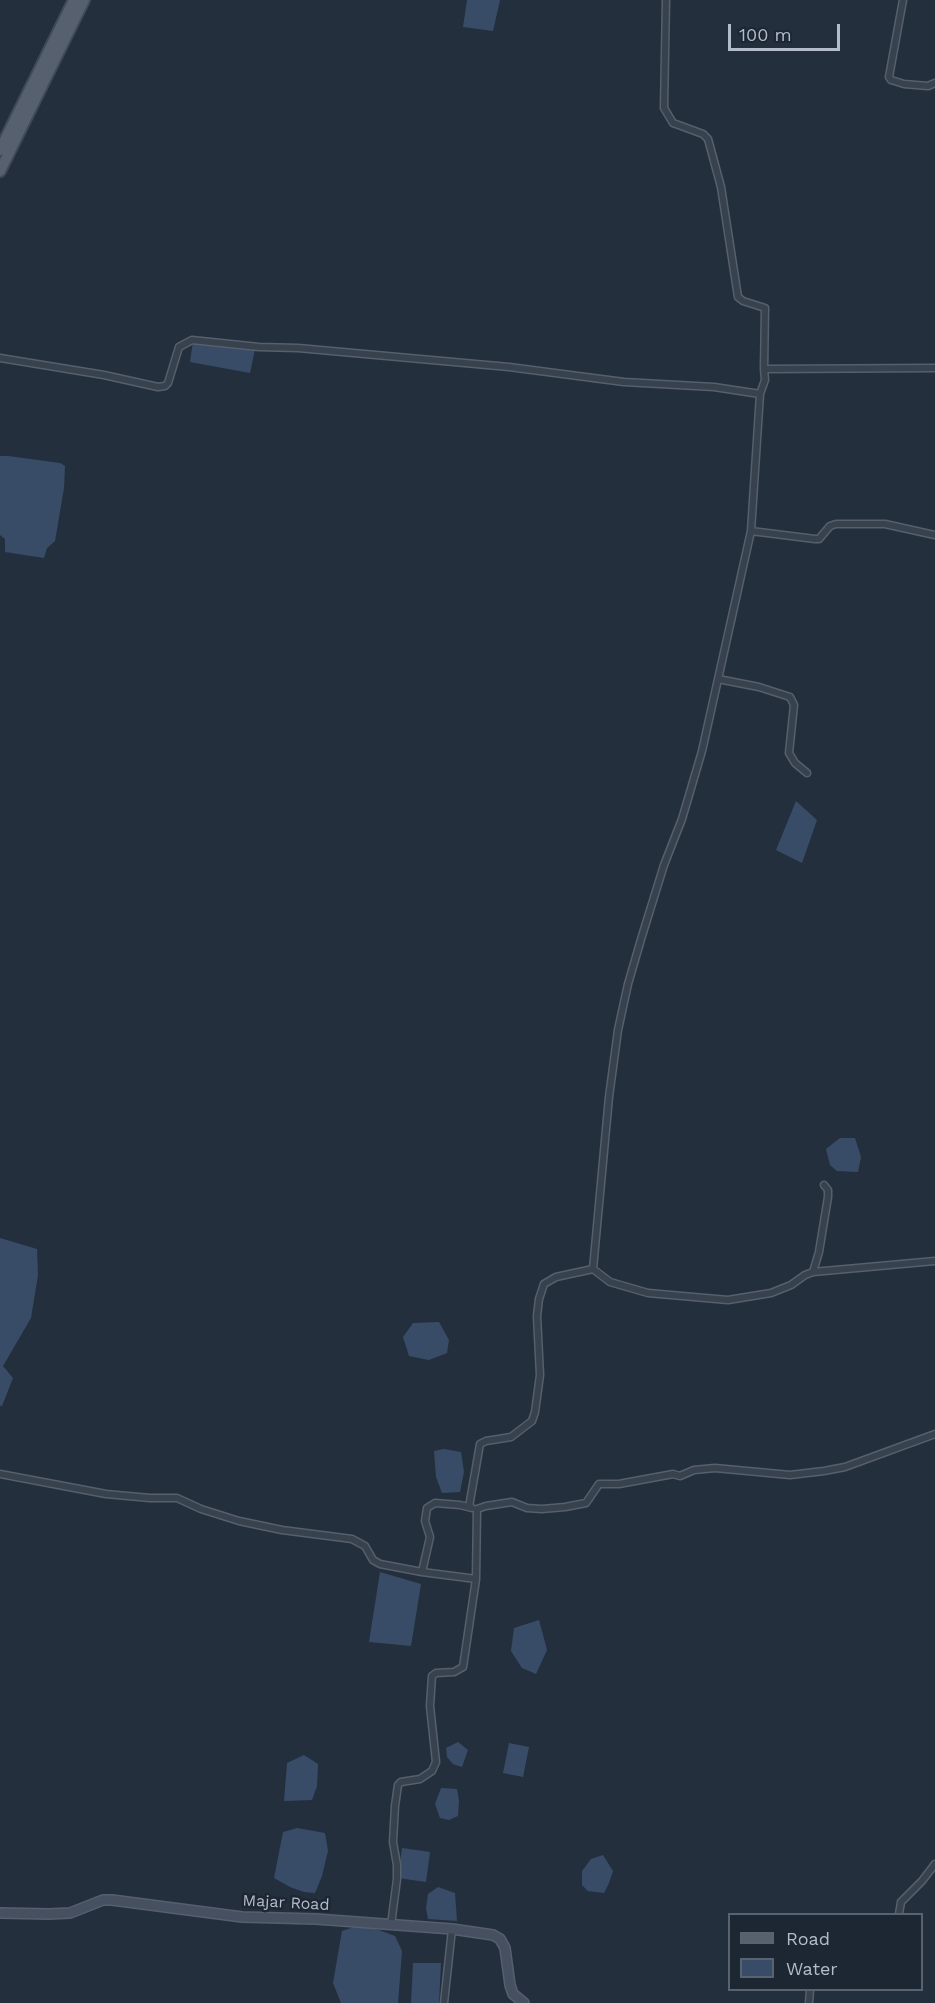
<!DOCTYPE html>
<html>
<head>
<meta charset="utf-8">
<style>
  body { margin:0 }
  #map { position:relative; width:935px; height:2003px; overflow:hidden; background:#242f3e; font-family:"Work Sans",sans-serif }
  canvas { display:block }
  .legend { position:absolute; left:728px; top:1913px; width:195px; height:78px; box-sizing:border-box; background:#1d2633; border:2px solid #59626f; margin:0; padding:8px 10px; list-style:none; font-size:18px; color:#b4bcc9 }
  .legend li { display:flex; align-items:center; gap:12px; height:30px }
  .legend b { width:30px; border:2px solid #59626f }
  .scale { position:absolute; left:728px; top:24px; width:112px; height:27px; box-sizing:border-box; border:3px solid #b4bcc9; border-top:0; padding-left:8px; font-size:18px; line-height:21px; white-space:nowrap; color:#b4bcc9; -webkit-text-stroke:4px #1d2633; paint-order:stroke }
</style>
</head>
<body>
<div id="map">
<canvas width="935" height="2003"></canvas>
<ul class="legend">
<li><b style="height:8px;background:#56606e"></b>Road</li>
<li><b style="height:16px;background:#394c67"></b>Water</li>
</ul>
<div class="scale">100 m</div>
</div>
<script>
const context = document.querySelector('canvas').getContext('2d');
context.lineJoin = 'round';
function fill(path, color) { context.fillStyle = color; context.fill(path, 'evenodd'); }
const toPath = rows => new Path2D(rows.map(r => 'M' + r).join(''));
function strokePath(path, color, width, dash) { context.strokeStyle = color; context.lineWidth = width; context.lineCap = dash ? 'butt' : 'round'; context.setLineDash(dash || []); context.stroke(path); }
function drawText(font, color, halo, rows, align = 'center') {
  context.font = font + ' "Work Sans",sans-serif'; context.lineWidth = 5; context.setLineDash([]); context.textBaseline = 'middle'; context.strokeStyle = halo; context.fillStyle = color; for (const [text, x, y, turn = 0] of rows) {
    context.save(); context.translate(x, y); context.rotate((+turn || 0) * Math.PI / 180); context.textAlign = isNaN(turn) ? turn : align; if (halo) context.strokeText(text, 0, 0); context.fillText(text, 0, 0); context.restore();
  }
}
fill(toPath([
  [467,0,500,0,493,31,463,27],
  [193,341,255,349,250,373,190,362],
  [0,456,8,456,60,463,65,466,64,488,55,541,47,548,44,558,5,552,5,539,0,535],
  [796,801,817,820,802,863,776,850],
  [840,1138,855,1138,861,1157,858,1172,837,1171,830,1165,826,1149],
  [0,1238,37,1249,38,1275,31,1318,3,1366,13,1378,2,1406,0,1406],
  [439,1322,449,1340,447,1353,429,1360,409,1356,403,1337,413,1323],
  [444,1449,461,1452,464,1472,460,1492,442,1493,436,1477,434,1451],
  [380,1572,421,1584,411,1646,369,1642],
  [539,1620,547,1650,536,1674,522,1668,511,1651,514,1628],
  [458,1742,468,1750,462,1767,453,1764,447,1757,446,1748],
  [509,1743,529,1747,523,1777,503,1773],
  [304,1755,318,1764,317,1786,312,1800,284,1801,287,1763],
  [441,1788,457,1789,459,1801,458,1816,449,1820,440,1818,435,1804],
  [297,1828,325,1833,328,1851,322,1876,315,1893,304,1892,290,1887,274,1878,283,1832],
  [402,1848,430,1852,426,1882,398,1878],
  [603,1855,613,1871,609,1883,604,1893,588,1891,582,1885,582,1871,591,1859],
  [438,1887,455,1893,457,1921,428,1919,426,1908,428,1894],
  [357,1926,379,1930,395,1936,402,1951,398,2003,341,2003,333,1983,342,1931],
  [413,1963,441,1963,439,2003,411,2003]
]), '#394c67');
const street = toPath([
  [666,0,664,108,673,123,703,134,708,139,721,187,738,297,743,301,765,308,764,369],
  [903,0,889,77,891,80,904,84,928,86,935,83],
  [0,358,104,375,158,387,165,386,168,383,179,347,192,340,259,347,298,348,509,367,624,382,714,387,760,394,765,380,764,369,935,368],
  [751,531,815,539,819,539,830,526,836,524,885,524,935,535],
  [718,679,759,687,790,697,794,705,789,753,795,763,807,773],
  [593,1269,610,1282,648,1293,728,1300,771,1293,791,1285,805,1275,813,1272,935,1261],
  [813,1272,819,1252,828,1197,828,1190,824,1185],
  [0,1474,106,1494,150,1498,177,1498,201,1509,239,1521,282,1530,352,1539,365,1546,373,1560,380,1564,422,1572,476,1579,477,1509,486,1506,512,1502,527,1508,542,1509,565,1507,586,1503,599,1484,619,1484,673,1474,680,1476,694,1470,715,1468,790,1475,824,1471,845,1467,935,1434],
  [469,1507,480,1444,486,1441,511,1437,532,1421,535,1412,540,1375,537,1316,539,1299,544,1284,556,1277,593,1269,609,1097,618,1030,628,984,642,936,664,865,682,819,702,751,751,531,760,394],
  [422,1572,430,1537,425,1521,427,1508,435,1503,460,1505,472,1508],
  [899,1914,901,1902,922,1881,935,1864],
  [391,1925,397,1879,397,1865,393,1842,395,1806,398,1785,401,1782,420,1779,432,1771,436,1762,430,1706,432,1676,436,1673,454,1672,463,1667,476,1579],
  [444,2003,452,1929],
  [809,2003,810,1990]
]);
const secondary = toPath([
  [0,1913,49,1914,70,1913,103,1900,112,1900,242,1917,316,1919,452,1929,493,1935,500,1939,505,1948,510,1985,513,1994,524,2003]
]);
const primary = toPath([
  [0,150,74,0],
  [0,171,84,0]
]);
strokePath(street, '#565f6c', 9);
strokePath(secondary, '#565f6c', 12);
strokePath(primary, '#414a57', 14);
strokePath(street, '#38414e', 6);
strokePath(secondary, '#465061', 9);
strokePath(primary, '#56606e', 10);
drawText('16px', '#b4bcc9', '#1d2633', [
  ["Majar Road",286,1903,3]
]);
</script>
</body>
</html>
